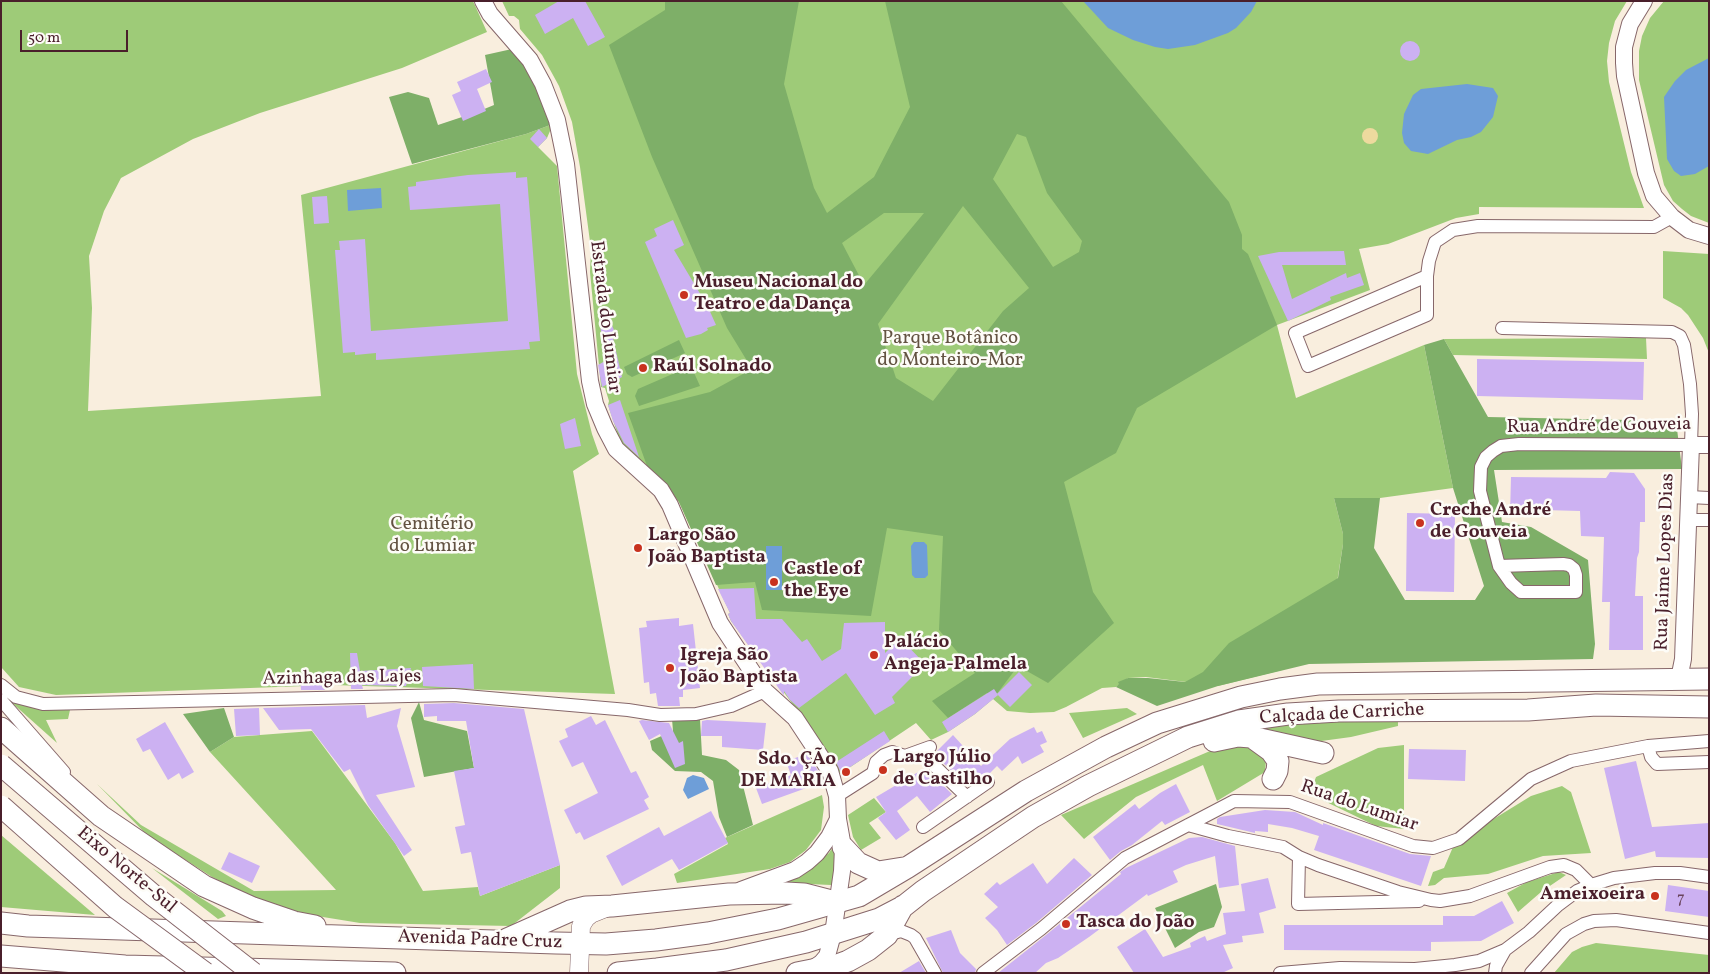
<!DOCTYPE html>
<html>
<head>
<meta charset="utf-8">
<style>
  body { margin:0 }
  #map { position:relative; width:1710px; height:974px; overflow:hidden; background:#f9eede; font-family:Vollkorn,serif }
  canvas { display:block }
  .frame { position:absolute; inset:0; border:2px solid #4a1f2b; pointer-events:none }
  .scale { position:absolute; left:20px; top:30px; width:108px; height:22px; box-sizing:border-box; border:2px solid #4a1f2b; border-top:0; padding-left:6px; font-size:15px; line-height:18px; white-space:nowrap; color:#4a1f2b; -webkit-text-stroke:4px #fdfcf7; paint-order:stroke }
</style>
</head>
<body>
<div id="map">
<canvas width="1710" height="974"></canvas>
<div class="frame"></div>
<div class="scale">50 m</div>
</div>
<script>
const context = document.querySelector('canvas').getContext('2d');
context.lineJoin = 'round';
function fill(path, color) { context.fillStyle = color; context.fill(path, 'evenodd'); }
const toPath = rows => new Path2D(rows.map(r => 'M' + r).join(''));
function strokePath(path, color, width, dash) { context.strokeStyle = color; context.lineWidth = width; context.lineCap = dash ? 'butt' : 'round'; context.setLineDash(dash || []); context.stroke(path); }
function drawText(font, color, halo, rows, align = 'center') {
  context.font = font + ' Vollkorn,serif'; context.lineWidth = 5; context.setLineDash([]); context.textBaseline = 'middle'; context.strokeStyle = halo; context.fillStyle = color; for (const [text, x, y, turn = 0] of rows) {
    context.save(); context.translate(x, y); context.rotate((+turn || 0) * Math.PI / 180); context.textAlign = isNaN(turn) ? turn : align; if (halo) context.strokeText(text, 0, 0); context.fillText(text, 0, 0); context.restore();
  }
}
fill(toPath([
  [1,1,473,1,487,32,402,68,260,113,193,139,121,178,104,211,89,256,92,308,88,411,321,396,301,195,526,134,553,124,547,138,538,147,557,166,577,374,592,434,599,454,573,471,615,694,333,685,56,695,19,687,1,667],
  [502,1,1627,1,1615,21,1609,43,1607,61,1609,82,1631,172,1644,208,1479,207,1479,214,1456,218,1388,244,1359,249,1370,290,1277,325,1296,398,1424,345,1453,488,1380,498,1334,498,1343,534,1343,544,1336,589,1282,670,1218,686,1146,677,1128,678,1116,687,1102,688,1066,707,1054,712,1030,713,1007,711,993,699,975,714,948,732,931,740,916,723,840,774,791,702,731,621,728,614,730,613,679,502,666,484,625,449,619,438,608,405,609,401,605,388,601,387,590,272,591,249,580,167,572,122,559,86,542,55,520,29,519,20,514,16,509,16],
  [1664,1,1709,1,1709,223,1691,216,1682,209,1673,201,1664,185,1639,80,1639,51,1642,36,1650,18],
  [1663,251,1709,254,1709,353,1703,338,1688,315,1681,308,1663,298],
  [1646,338,1647,359,1453,355,1444,339],
  [12,700,70,710,68,719,46,720,57,743,11,702],
  [1127,708,1137,714,1083,738,1069,713],
  [1334,720,1398,721,1398,726,1351,737,1314,742,1250,730,1294,723],
  [312,731,395,843,423,891,478,887,480,896,560,865,560,888,511,926,360,923,286,911,258,901,212,877,147,835,97,784,141,825,254,891,336,890,210,752,234,737],
  [1240,740,1266,760,1265,772,1217,801,1203,765,1136,797,1084,839,1061,815,1231,742],
  [1404,745,1404,829,1376,826,1314,796,1312,788,1316,777,1378,748],
  [1562,786,1571,792,1591,853,1543,856,1488,874,1444,878,1435,885,1428,886,1433,872,1444,868,1453,847,1479,828,1531,796],
  [822,795,824,807,821,830,806,850,790,862,770,869,677,883,674,874,728,844,725,838],
  [874,798,886,812,869,823,881,838,861,850,853,837,848,815],
  [1,835,95,915,1,907],
  [833,847,837,851,835,882,831,885,786,883,782,882,810,867,829,853],
  [152,868,222,911,226,916,218,919],
  [1559,872,1566,875,1541,892,1518,912,1507,893,1527,882],
  [1596,943,1709,955,1709,973,1554,973,1572,952,1582,947]
]), '#9ecb78');
fill(toPath([
  [665,1,799,1,784,84,814,188,827,213,874,177,910,107,885,1,1061,1,1229,202,1242,235,1242,249,1248,254,1277,325,1137,408,1116,453,1064,482,1093,592,1114,623,1048,683,1018,666,993,699,987,693,948,718,932,701,975,673,939,630,943,536,887,528,871,616,762,610,755,582,716,585,679,502,666,484,647,466,628,413,710,392,752,369,727,328,652,157,609,45,665,10],
  [1017,134,1026,137,1047,193,1082,241,1079,252,1053,267,993,179],
  [963,206,1029,288,1003,311,933,401,896,378,878,324],
  [884,213,924,213,864,285,842,243],
  [512,49,532,77,553,124,526,134,412,164,389,97,408,92,429,98,438,125,477,112,494,105,485,55],
  [1444,339,1488,417,1676,421,1682,469,1494,470,1502,522,1531,527,1588,560,1595,644,1593,659,1309,664,1218,686,1157,706,1116,687,1119,684,1118,682,1128,678,1148,678,1185,682,1203,672,1229,643,1338,578,1343,544,1343,534,1334,498,1380,498,1374,548,1405,600,1475,600,1484,586,1453,488,1424,345],
  [679,340,685,353,632,377,627,374,624,367],
  [691,366,700,386,639,406,635,396,638,389],
  [419,702,424,720,467,731,474,768,424,777,411,718],
  [224,708,234,737,210,752,183,714],
  [672,719,700,719,702,755,726,760,739,770,753,825,727,837,719,817,713,781,701,772,675,771,652,750,650,741,673,731],
  [1216,884,1222,907,1214,927,1199,932,1175,948,1155,908]
]), '#7eaf68');
fill(toPath([
  '1362 136a8 8 0 1 1 16 0a8 8 0 1 1-16 0Z'
]), '#eeda9e');
fill(toPath([
  [1083,1,1257,1,1251,12,1236,28,1228,33,1195,45,1168,49,1155,47,1133,40,1108,28],
  [1709,58,1709,166,1695,174,1681,176,1674,171,1667,159,1664,97,1675,81,1686,70],
  [1467,84,1493,88,1498,96,1493,117,1481,132,1471,137,1457,140,1428,154,1411,151,1404,143,1402,133,1404,114,1413,95,1421,89],
  [381,188,382,208,348,211,347,190],
  [914,542,924,542,927,545,928,575,925,578,915,578,912,575,911,546],
  [766,546,782,546,782,590,766,590],
  [693,775,704,778,709,789,688,799,683,790,687,778]
]), '#6e9ed8');
fill(toPath([
  [559,1,585,1,605,37,588,46,573,18,545,34,535,15],
  '1400 51a10 10 0 1 1 20 0a10 10 0 1 1-20 0Z',
  [486,69,492,82,477,89,486,111,463,121,452,95,461,91,457,82],
  [539,129,547,138,538,147,530,139],
  [516,172,516,178,527,177,540,341,529,342,530,349,376,360,376,353,355,355,355,352,343,353,335,250,340,250,339,241,365,239,371,331,508,321,500,204,410,210,408,187,416,186,416,182,468,175],
  [327,196,329,223,314,224,312,197],
  [673,220,684,245,674,250,708,307,716,325,707,328,708,330,701,334,686,338,645,242,657,236,654,229],
  [1344,251,1346,265,1282,265,1292,299,1346,273,1347,278,1360,273,1364,285,1330,297,1331,300,1288,321,1258,256,1279,252],
  [601,308,607,322,610,321,614,330,612,334,622,377,602,387,598,365,605,361,598,309],
  [1477,359,1644,362,1643,400,1477,396],
  [620,400,639,457,624,443,613,421,608,405],
  [575,418,581,446,565,449,560,424],
  [1610,472,1634,473,1645,489,1645,522,1640,522,1639,552,1637,558,1635,596,1643,596,1643,650,1609,650,1610,602,1602,602,1604,537,1581,536,1580,511,1544,510,1540,515,1510,515,1511,477,1606,478],
  [1407,513,1455,514,1454,592,1406,591],
  [754,588,756,619,782,619,802,642,807,639,822,661,841,649,844,623,885,622,885,653,900,638,925,664,892,697,895,703,875,715,846,673,799,708,790,700,784,691,784,695,782,693,731,621,728,614,730,613,718,589],
  [679,618,679,626,693,624,700,688,683,690,683,697,679,697,680,706,658,706,656,693,650,694,649,682,644,683,639,628,647,627,646,621],
  [350,653,357,653,360,671,411,668,406,686,362,685,363,689,351,689],
  [473,664,474,689,423,686,422,667],
  [1019,672,1032,685,1010,707,997,694],
  [324,673,325,690,301,690,300,675],
  [994,689,998,695,975,714,948,732,942,722],
  [454,703,524,709,560,865,480,896,471,852,461,854,455,827,465,825,454,771,474,768,466,721,437,721,437,716,424,717,424,704],
  [365,705,367,718,401,708,397,726,415,787,376,795,412,850,404,856,368,805,350,769,344,772,311,729,279,730,263,708],
  [259,708,260,735,236,736,234,709],
  [591,716,596,725,605,720,631,773,636,771,649,797,644,800,649,809,584,840,580,832,576,834,564,810,598,793,583,762,572,767,559,741,568,737,565,729],
  [642,720,669,723,679,743,683,741,685,764,675,768,660,734,649,740,639,721],
  [707,720,766,723,763,750,722,747,722,736,701,736,702,721],
  [165,722,194,772,182,779,179,773,168,780,150,749,143,752,136,739],
  [1034,727,1037,733,1042,731,1047,742,1040,745,1044,752,1022,764,1018,756,1002,771,997,766,989,774,980,777,978,775,967,786,934,754,953,735,981,766,1010,739],
  [884,731,890,741,841,773,836,762],
  [1409,749,1466,750,1465,781,1408,779],
  [807,754,821,775,823,782,762,804,756,788,791,775,786,761],
  [1636,761,1652,827,1709,823,1709,858,1656,857,1655,851,1625,859,1604,768],
  [925,768,952,794,930,812,917,796,897,811,910,830,896,840,878,818,886,812,876,797],
  [1176,784,1190,812,1165,825,1162,821,1132,845,1121,851,1110,860,1093,837,1135,804,1139,809,1160,793],
  [1265,810,1295,812,1323,825,1323,823,1410,854,1431,856,1421,886,1314,850,1319,836,1292,828,1268,824,1268,832,1255,831,1255,833,1217,824,1217,819,1220,817],
  [711,811,728,843,679,870,672,859,622,886,606,856,659,827,664,836],
  [1202,837,1235,846,1239,885,1219,888,1215,856,1186,865,1173,871,1178,882,1148,896,1147,894,1089,937,1058,958,1046,963,1035,973,998,973,1046,935,1121,874,1120,872,1126,868,1189,838],
  [229,852,260,866,252,883,221,869],
  [1074,858,1092,875,1036,923,1007,945,997,930,985,918,998,907,984,894,997,882,1000,885,1033,863,1047,884],
  [1268,878,1276,908,1259,913,1264,933,1242,936,1243,942,1223,945,1233,968,1222,973,1134,973,1117,947,1145,929,1163,957,1191,947,1190,943,1205,936,1207,941,1226,934,1223,913,1245,911,1241,884],
  [1668,885,1709,891,1709,917,1665,911],
  [1502,901,1514,923,1481,941,1431,942,1431,951,1284,950,1284,925,1443,925,1443,916,1474,916],
  [951,930,960,953,976,969,975,973,943,973,926,938],
  [919,961,926,973,899,973]
]), '#ccb1f2');
const minor = toPath([
  [1427,276,1295,333,1308,366,1427,315,1427,276,1429,261,1435,242,1453,230,1478,226,1654,227,1672,217],
  [1689,497,1709,498],
  [1688,520,1709,520],
  [1499,566,1563,564,1569,565,1574,569,1576,575,1576,592,1521,592,1511,583,1499,566,1480,491,1481,467,1486,457,1493,451,1501,446,1519,444,1691,445,1692,414,1690,384,1684,345,1680,336,1672,332,1502,328],
  [1,685,16,697,43,704,454,695,628,710,660,715,696,714,731,706,765,691],
  [1,700,64,772],
  [1648,746,1651,757,1657,764,1709,762],
  [919,751,967,797],
  [837,796,873,773,876,762,884,755,892,752,905,756,930,747],
  [1188,825,1228,836,1283,847,1299,857,1318,865,1398,892,1431,900,1440,901,1470,896,1550,867,1564,865,1576,870,1591,885],
  [923,827,988,782],
  [1299,857,1298,904,1419,901],
  [887,935,901,931,911,935,915,938,935,973],
  [983,973,1041,929,1125,858,1234,801,1290,802,1413,846,1433,848,1459,839,1531,779,1571,761,1648,746,1709,741],
  [1280,973,1340,968,1415,969,1455,965,1479,961,1505,950,1529,932,1557,906,1577,891,1591,885,1614,878,1655,873,1680,873,1709,877],
  [1495,973,1496,966,1505,950],
  [1531,973,1566,934,1584,924,1594,921,1616,920,1709,933]
]);
const tertiary = toPath([
  [483,1,490,14,530,60,543,84,557,120,566,164,590,381,595,404,605,428,616,449,661,490,670,505,720,623,765,691,795,718,830,771,837,796,838,819,843,847,842,871,833,934,827,956,821,963,812,969],
  [1644,1,1630,24,1624,47,1624,63,1625,76,1646,173,1654,196,1672,217,1689,230,1709,236],
  [1679,679,1683,659,1691,445,1709,445],
  [741,890,795,870,807,862,817,853,829,837,838,819]
]);
const secondary = toPath([
  [579,973,581,926,586,918,591,914,606,908]
]);
const trunk = toPath([
  [1,728,101,816,204,886,253,908,294,922,315,926],
  [1253,738,1271,751,1278,761,1277,771,1273,779],
  [1214,741,1238,736,1251,737,1323,753],
  [843,847,858,863,878,872,903,868],
  [1,923,28,926,556,943,606,944,656,940,708,933,778,919,859,896,908,867,1026,791,1106,747,1157,723,1241,697,1280,689,1318,684,1709,679],
  [507,939,570,911,586,907,612,906,729,894,786,893,804,894,835,902],
  [1,956,125,966,395,973],
  [618,973,657,969,726,960,806,942,879,919,904,906,923,891,1033,817,1088,786,1188,737,1239,721,1288,714,1339,711,1528,710,1596,705,1709,707],
  [797,973,837,965,848,961,868,950,887,935,903,906]
]);
strokePath(minor, '#87676a', 14);
strokePath(tertiary, '#87676a', 18);
strokePath(secondary, '#87676a', 19);
strokePath(trunk, '#87676a', 23);
strokePath(minor, '#fff', 12);
strokePath(tertiary, '#fff', 16);
strokePath(secondary, '#fff', 18);
strokePath(trunk, '#fff', 21);
const trunkBridge = toPath([
  [1,765,154,896,253,973],
  [1,806,115,907,205,973]
]);
strokePath(trunkBridge, '#87676a', 23, []);
strokePath(trunkBridge, '#fff', 21);
for (const [x, y, r, color] of [
  [684,295,5,"#c8321e"],
  [643,368,5,"#c8321e"],
  [1420,523,5,"#c8321e"],
  [638,548,5,"#c8321e"],
  [774,582,5,"#c8321e"],
  [874,655,5,"#c8321e"],
  [670,668,5,"#c8321e"],
  [883,770,5,"#c8321e"],
  [846,772,5,"#c8321e"],
  [1655,896,5,"#c8321e"],
  [1066,924,5,"#c8321e"]
]) { const dot = new Path2D(); dot.arc(x, y, r, 0, 2 * Math.PI); context.fillStyle = color; context.fill(dot); strokePath(dot, '#fdfcf7', 2); }
drawText('16px', '#6a445d', null, [
  ["7",1681,900]
]);
drawText('bold 19px', '#4a1f2b', '#fdfcf7', [
  ["Museu Nacional do",694,284],
  ["Teatro e da Dança",694,306],
  ["Raúl Solnado",653,368],
  ["Creche André",1430,512],
  ["de Gouveia",1430,534],
  ["Largo São",648,537],
  ["João Baptista",648,559],
  ["Castle of",784,571],
  ["the Eye",784,593],
  ["Palácio",884,644],
  ["Angeja-Palmela",884,666],
  ["Igreja São",680,657],
  ["João Baptista",680,679],
  ["Largo Júlio",893,759],
  ["de Castilho",893,781],
  ["Sdo. ÇÃo",836,761,"right"],
  ["DE MARIA",836,783,"right"],
  ["Ameixoeira",1645,896,"right"],
  ["Tasca do João",1076,924]
], 'left');
drawText('19px', '#4a1f2b', '#fdfcf7', [
  ["Estrada do Lumiar",604,317,83],
  ["Rua André de Gouveia",1599,427,-1],
  ["Rua Jaime Lopes Dias",1666,562,-88],
  ["Azinhaga das Lajes",342,679,-1],
  ["Calçada de Carriche",1342,715,-3],
  ["Rua do Lumiar",1359,807,19],
  ["Eixo Norte-Sul",126,871,40],
  ["Avenida Padre Cruz",480,941,2]
]);
drawText('19px', '#635342', '#fdfcf7', [
  ["Parque Botânico",950,340],
  ["do Monteiro-Mor",950,362],
  ["Cemitério",432,526],
  ["do Lumiar",432,548]
]);
</script>
</body>
</html>
